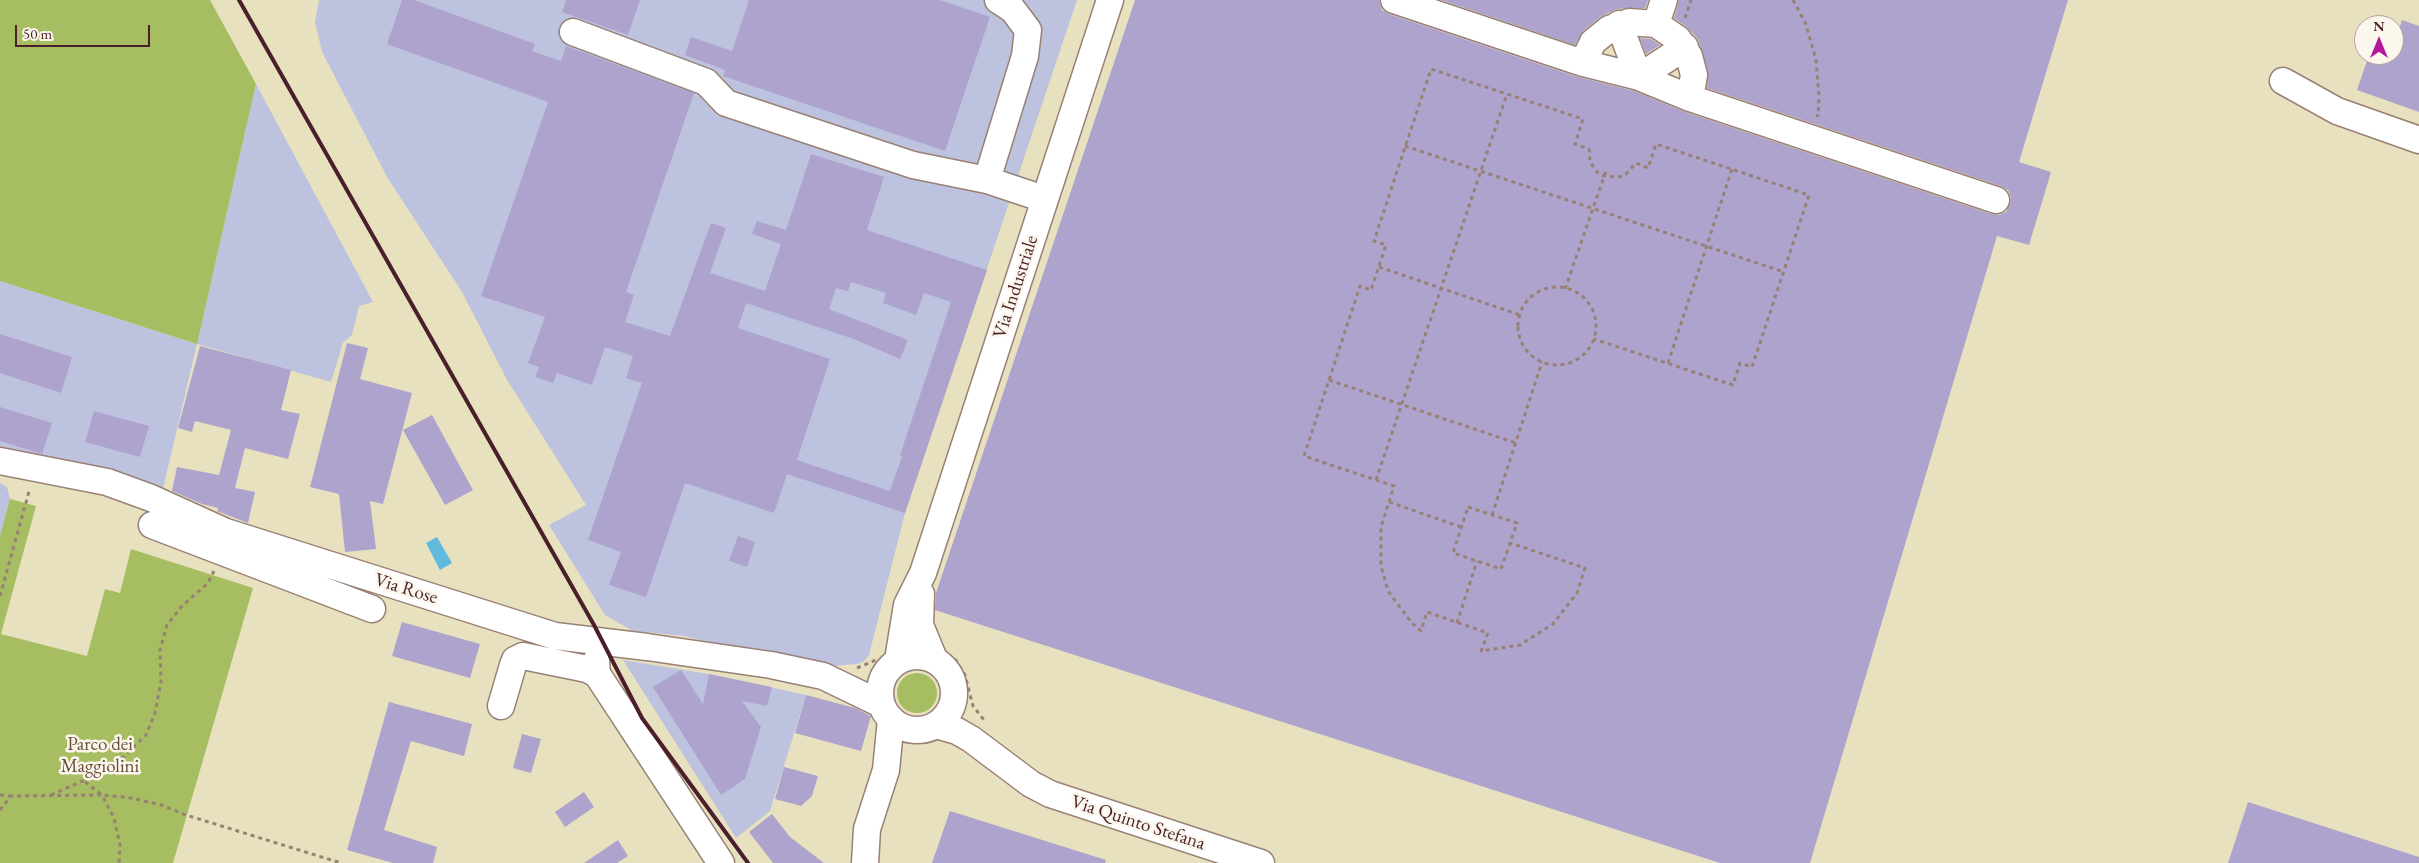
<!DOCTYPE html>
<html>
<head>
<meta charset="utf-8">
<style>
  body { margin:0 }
  #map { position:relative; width:2419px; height:863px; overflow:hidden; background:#e8e1bf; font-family:"EB Garamond",serif }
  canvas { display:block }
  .north { position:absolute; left:2354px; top:15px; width:50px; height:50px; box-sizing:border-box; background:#fbf7ec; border:1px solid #b4a19f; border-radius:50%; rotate:0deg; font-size:14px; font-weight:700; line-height:20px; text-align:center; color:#4a1f2b }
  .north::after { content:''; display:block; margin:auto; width:18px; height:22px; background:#b5179e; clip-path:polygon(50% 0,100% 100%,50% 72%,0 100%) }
  .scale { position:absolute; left:15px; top:25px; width:135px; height:22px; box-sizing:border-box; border:2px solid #4a1f2b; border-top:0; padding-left:6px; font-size:15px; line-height:18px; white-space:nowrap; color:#4a1f2b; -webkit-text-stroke:4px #fbf7ec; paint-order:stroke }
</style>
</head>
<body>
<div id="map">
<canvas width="2419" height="863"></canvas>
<div class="north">N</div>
<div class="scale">50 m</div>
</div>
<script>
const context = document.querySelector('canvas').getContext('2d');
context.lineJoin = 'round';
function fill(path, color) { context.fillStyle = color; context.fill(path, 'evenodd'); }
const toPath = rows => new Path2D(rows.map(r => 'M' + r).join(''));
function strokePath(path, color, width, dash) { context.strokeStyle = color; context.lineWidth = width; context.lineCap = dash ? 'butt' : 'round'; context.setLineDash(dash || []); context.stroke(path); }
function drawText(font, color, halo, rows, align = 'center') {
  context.font = font + ' "EB Garamond",serif'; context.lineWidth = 5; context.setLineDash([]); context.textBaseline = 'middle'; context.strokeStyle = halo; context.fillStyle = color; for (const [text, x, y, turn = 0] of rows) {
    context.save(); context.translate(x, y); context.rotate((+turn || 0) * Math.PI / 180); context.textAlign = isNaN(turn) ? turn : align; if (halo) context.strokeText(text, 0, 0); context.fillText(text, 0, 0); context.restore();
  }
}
fill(toPath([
  [319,0,1077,0,905,513,869,655,864,661,858,664,834,666,809,665,684,636,633,631,605,615,549,525,586,505,507,380,462,292,387,177,322,52,315,22],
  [256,84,373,302,359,306,352,335,343,343,331,382,197,344,161,497,148,485,75,461,0,448,0,281,197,344],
  [0,483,7,487,10,499,0,536],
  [623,660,709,674,806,695,770,811,736,838]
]), '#bdc3de');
fill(toPath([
  [0,0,210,0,256,84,197,344,0,281],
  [10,499,36,506,1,634,87,656,105,589,120,593,131,549,253,588,173,863,0,863,0,536],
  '897 693a20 20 0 1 1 40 0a20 20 0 1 1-40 0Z'
]), '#a7bd61');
fill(toPath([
  [437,537,452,563,440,570,426,543]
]), '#60badd');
fill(toPath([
  [402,0,414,0,535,44,532,51,561,61,566,46,694,93,626,292,634,295,625,322,670,336,711,223,726,228,710,273,765,291,781,244,752,234,757,221,786,230,811,154,884,177,867,230,987,270,905,513,787,474,774,513,685,483,646,597,609,585,621,552,588,540,642,383,626,378,633,356,605,347,592,385,557,373,553,383,535,377,539,367,528,363,545,317,481,296,548,102,387,44],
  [851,282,886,293,883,303,916,315,924,293,951,302,900,455,902,456,890,491,797,460,830,359,738,328,746,303,854,339,900,359,908,340,829,309,836,288,848,291],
  [566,0,640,0,628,35,562,12],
  [749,0,940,0,990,17,945,151,723,76,725,70,685,55,691,37,732,51],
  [1135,0,1379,0,1382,10,1389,14,1578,77,1634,91,1685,112,1991,214,1999,215,2006,212,2010,204,2011,197,2008,190,2001,186,1707,88,1708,71,1698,39,1687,27,1674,18,1679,0,2068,0,2019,162,2051,172,2029,245,1997,236,1810,863,1720,863,935,610,936,593],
  [1441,0,1648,0,1645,8,1624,8,1614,10,1600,17,1583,31,1575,45],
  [2402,20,2419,26,2419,112,2357,90,2369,55,2394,55,2394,44],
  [1640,38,1651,39,1660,45,1646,54],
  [0,334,72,357,61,393,0,373],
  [347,343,368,348,360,379,412,393,383,504,370,501,376,549,345,552,339,494,310,487],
  [200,346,291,370,281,410,300,414,288,459,245,448,235,488,255,492,248,523,217,511,218,508,202,504,172,491,177,467,219,475,231,430,195,421,192,432,178,428],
  [0,407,52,423,42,454,0,441],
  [94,411,149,426,140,457,85,442],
  [432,415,473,490,445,505,403,430],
  [738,536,755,542,747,567,729,561],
  [402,622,480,644,470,678,392,656],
  [681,670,703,704,709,674,772,687,767,706,742,701,761,727,745,779,721,795,653,687],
  [806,695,855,708,871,716,861,751,795,733],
  [389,702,472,724,464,756,411,741,384,830,437,847,433,863,393,863,347,850],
  [522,734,541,739,531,773,513,768],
  [784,767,818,776,812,796,801,806,775,799],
  [584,792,594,807,565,827,555,812],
  [2248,802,2419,857,2419,863,2228,863],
  [950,811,1106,860,1105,863,932,863],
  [772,814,790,837,824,863,773,863,749,832],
  [618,840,628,856,617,863,584,863]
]), '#aea3cc');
const minor = toPath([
  [1394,0,1583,63,1639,77,1690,98,1996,200],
  [1619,24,1639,77,1685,47],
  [1656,24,1664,0],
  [573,32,706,82,726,103,913,165,987,180,1044,199],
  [1583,63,1593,42,1609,29,1629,22,1656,24,1678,39,1689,56,1694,75,1690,98],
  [2283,81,2337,111,2419,140],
  [987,180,1025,56,1028,30,1013,10,998,0],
  [0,461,107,482,151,498,226,532,555,636,647,647,771,665,823,676,881,704],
  [152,525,372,609],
  [921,594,920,625,934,659],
  '880 693a37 37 0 1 1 74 0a37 37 0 1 1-74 0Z',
  [898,660,907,605,923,573,1110,0],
  [596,661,597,674,721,863],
  [501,706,513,665,515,660,523,656,587,669,597,674],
  [936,725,957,731,971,739,1031,784,1050,794,1261,863],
  [865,863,867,829,886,770,891,719]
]);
strokePath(minor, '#998075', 29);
strokePath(toPath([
  [1793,0,1805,22,1816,59,1819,97,1818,116,1816,115],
  [1685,18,1691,0],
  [1405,146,1784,272],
  [1379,267,1520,315],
  '1518 326a39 39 0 1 1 78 0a39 39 0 1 1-78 0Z',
  [1565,289,1606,171],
  [1668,363,1732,169],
  [1329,380,1516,443],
  [1376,480,1507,94],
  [1389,502,1394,486,1304,456,1360,286,1371,290,1386,245,1374,241,1431,69,1583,119,1575,144,1589,149,1590,162,1598,173,1604,176,1619,177,1626,174,1636,163,1648,168,1656,144,1809,195,1752,367,1740,363,1733,385,1594,339],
  [1468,507,1517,523,1501,569,1453,553,1468,507],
  [1492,515,1542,362],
  [1461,527,1389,502,1381,527,1381,566,1388,591,1411,622,1421,631,1427,612,1488,633,1481,651,1520,645,1553,624,1577,593,1585,568,1510,543],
  [0,596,30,488],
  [1457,623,1477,561],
  [955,659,965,675,973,706,984,720],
  [857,668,876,660],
  [85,782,102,795,132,798,161,805,186,815,341,863],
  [0,795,10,796],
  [51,795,112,768,146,735,155,713,161,682,160,650,167,625,182,606,208,583,214,571],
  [0,810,11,796,102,795,114,818,120,845,119,863]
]), '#998075', 3, [4, 4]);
strokePath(minor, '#fff', 26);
strokePath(toPath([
  [239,0,594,625,642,718,748,863]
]), '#4a1f2b', 4);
drawText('19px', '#4a1f2b', '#fbf7ec', [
  ["Via Industriale",1016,287,-72],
  ["Via Rose",406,589,17],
  ["Via Quinto Stefana",1138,823,18]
]);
drawText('19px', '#664e3b', '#fbf7ec', [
  ["Parco dei",100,745],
  ["Maggiolini",100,767]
]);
</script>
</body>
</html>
